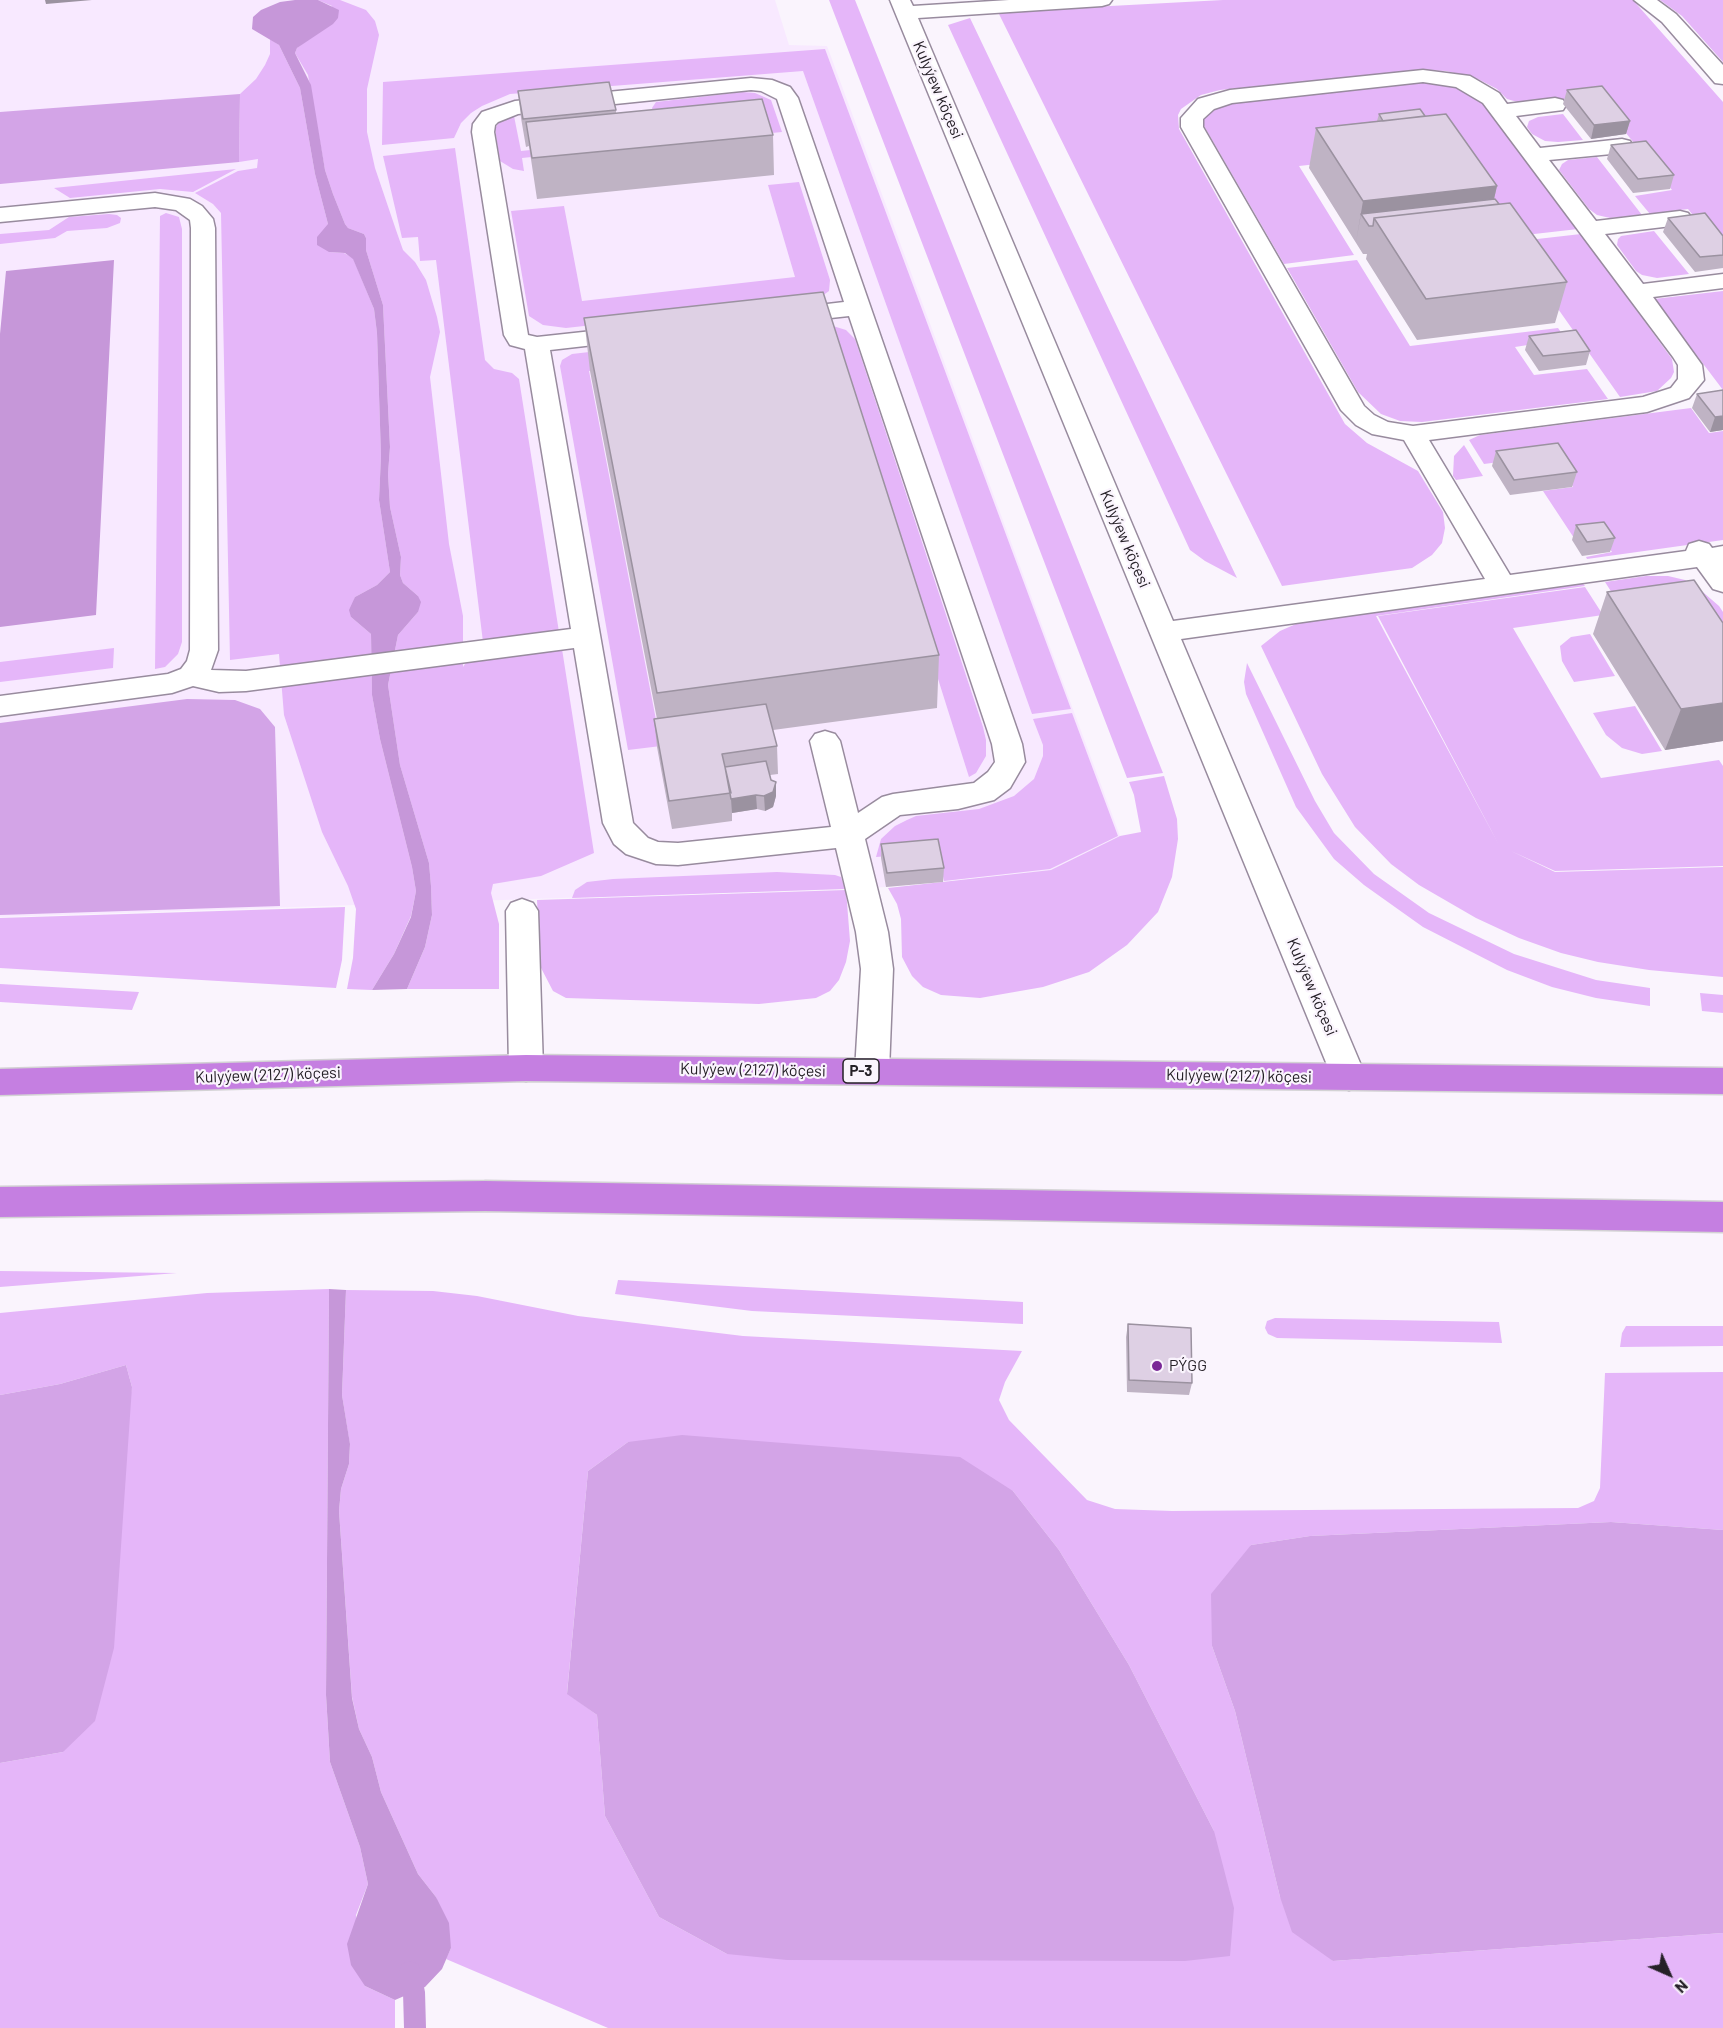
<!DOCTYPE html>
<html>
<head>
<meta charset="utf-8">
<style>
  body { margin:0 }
  #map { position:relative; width:1723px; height:2028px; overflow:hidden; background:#faf4fd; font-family:Barlow,sans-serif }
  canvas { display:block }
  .north { position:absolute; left:1639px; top:1944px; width:60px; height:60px; -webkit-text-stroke:4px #faf4fd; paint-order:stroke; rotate:135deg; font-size:16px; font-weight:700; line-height:24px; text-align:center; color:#252027 }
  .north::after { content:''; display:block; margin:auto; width:21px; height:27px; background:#252027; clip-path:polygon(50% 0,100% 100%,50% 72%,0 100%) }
</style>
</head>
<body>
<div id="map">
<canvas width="1723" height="2028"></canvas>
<div class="north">N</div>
</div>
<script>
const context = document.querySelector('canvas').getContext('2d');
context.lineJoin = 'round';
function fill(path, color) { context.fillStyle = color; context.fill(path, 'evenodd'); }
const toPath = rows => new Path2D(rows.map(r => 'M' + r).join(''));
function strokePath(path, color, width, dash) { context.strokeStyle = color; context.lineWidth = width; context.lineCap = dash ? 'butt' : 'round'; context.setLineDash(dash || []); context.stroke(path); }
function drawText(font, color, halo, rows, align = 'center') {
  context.font = font + ' Barlow,sans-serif'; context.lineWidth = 4.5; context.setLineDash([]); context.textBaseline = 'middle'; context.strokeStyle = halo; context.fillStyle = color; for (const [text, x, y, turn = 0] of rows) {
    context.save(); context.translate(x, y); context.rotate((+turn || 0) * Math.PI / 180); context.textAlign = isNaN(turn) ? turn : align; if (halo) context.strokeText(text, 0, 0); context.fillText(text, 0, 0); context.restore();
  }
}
fill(toPath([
  [0,0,775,0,789,45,827,46,1120,836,1051,870,887,887,0,917]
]), '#f8e9ff');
fill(toPath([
  [318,0,340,0,366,10,375,21,379,35,367,89,367,132,375,168,396,230,403,250,415,262,426,280,437,317,440,332,430,377,449,544,463,616,463,667,467,661,562,649,594,853,541,876,493,884,491,893,499,924,499,989,407,989,425,947,432,915,431,886,429,863,400,765,388,685,398,635,418,612,418,596,403,583,400,575,401,557,390,507,388,474,390,447,383,305,366,250,366,238,364,234,348,228,345,224,333,194,325,170,308,75,295,53,297,48,311,37,332,6],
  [829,0,855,0,1163,773,1127,778],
  [1223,0,1633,0,1723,102,1723,253,1688,209,1650,214,1635,196,1672,190,1596,96,1521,103,1507,99,1497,89,1478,79,1446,71,1420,70,1220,90,1201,95,1181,109,1178,115,1179,129,1345,424,1367,443,1418,471,1443,512,1445,528,1442,543,1432,555,1412,568,1282,586,998,12],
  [1660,0,1723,0,1723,62,1682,16],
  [970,18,1237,578,1205,561,1190,550,948,25],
  [270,39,279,45,300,88,315,174,328,224,329,252,344,253,353,258,374,309,377,333,381,456,379,500,390,572,377,585,355,597,351,617,371,634,372,695,380,739,412,867,416,891,411,916,394,954,372,990,347,989,353,958,356,909,348,886,322,832,284,715,279,654,230,660,221,213,213,204,195,193,238,171,257,168,258,159,239,162,240,94,256,79,265,65,270,54],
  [825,49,1071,709,1032,714,803,71,510,94,482,106,471,113,461,123,454,138,382,145,383,82],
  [1429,82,1449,83,1480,98,1578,229,1508,237,1435,151,1299,166,1354,255,1284,264,1204,126,1204,116,1208,111,1233,103],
  [743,92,755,93,771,100,782,132,661,144,652,108,656,102],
  [1563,114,1583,140,1558,142,1545,141,1532,134,1527,127,1529,121,1538,117],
  [514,116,521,151,626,140,628,147,522,158,524,171,513,169,500,161,495,129,499,122],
  [455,148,485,360,494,369,512,373,519,379,559,632,483,642,436,260,420,261,418,237,402,238,383,156],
  [1597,157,1642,215,1610,218,1597,215,1589,209,1559,170,1562,164,1568,160],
  [236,169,193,192,160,189,70,198,54,188],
  [799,182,830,280,829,291,822,296,808,301,566,328,543,325,529,316,511,211,564,206,582,301,795,277,768,185],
  [166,213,179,217,182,229,182,642,178,654,165,667,155,669,160,216],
  [109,214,117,215,121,218,120,223,107,228,67,231,55,238,0,244,0,234,49,230,69,217],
  [1654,231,1689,274,1657,278,1642,275,1636,271,1617,245,1618,239,1621,236],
  [1581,234,1672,359,1674,372,1671,378,1657,391,1620,397,1511,242],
  [1357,260,1410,346,1558,328,1566,339,1515,347,1534,375,1587,369,1608,399,1422,422,1400,421,1381,414,1358,392,1287,268],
  [1723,291,1723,390,1654,299],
  [833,326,846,330,855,339,983,727,986,740,986,756,976,773,969,777,832,343],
  [693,340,698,358,589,371,661,746,628,750,560,366,562,360,572,354],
  [1691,408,1709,433,1723,431,1723,540,1587,559,1586,557,1612,552,1600,535,1574,538,1543,491,1573,487,1553,455,1484,464,1469,440,1480,435],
  [1464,445,1483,476,1456,480,1453,476,1454,456],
  [1646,576,1668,576,1685,580,1697,587,1719,606,1723,612,1723,676,1630,621,1605,582],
  [1581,581,1585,586,1376,616,1499,845,1378,616,1585,587,1603,615,1513,628,1601,778,1719,760,1723,766,1723,866,1555,871,1511,851,1555,872,1723,867,1723,977,1649,970,1598,962,1561,953,1519,938,1476,918,1419,885,1391,864,1355,827,1322,774,1261,646,1280,631,1305,620],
  [1590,634,1615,676,1574,682,1562,661,1560,646,1571,637],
  [114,648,113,668,0,682,0,662],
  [1247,663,1315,801,1334,833,1374,874,1429,913,1514,954,1596,980,1650,988,1650,1006,1596,998,1552,987,1507,970,1423,927,1364,885,1334,859,1296,807,1246,694,1244,682],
  [1635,706,1662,751,1642,754,1622,748,1606,735,1593,713],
  [1072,713,1118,836,1050,869,944,881,938,852,876,857,881,839,895,826,907,820,916,816,979,809,1014,796,1034,779,1043,756,1043,745,1033,719],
  [1164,776,1177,819,1178,839,1172,877,1158,912,1127,945,1089,972,1043,987,980,998,941,995,923,987,912,976,902,957,901,919,897,904,888,888,1051,870,1120,836,1141,832,1134,795,1129,782],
  [777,872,835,875,841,877,845,889,572,898,575,890,587,882,613,879],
  [846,890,850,941,846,962,839,980,830,991,816,998,759,1004,566,998,553,991,540,966,537,900],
  [345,907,342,960,336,988,0,968,0,918],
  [0,984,139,992,132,1010,0,1002],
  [1700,993,1723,995,1723,1013,1702,1011],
  [0,1271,177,1273,0,1287],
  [618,1280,1023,1302,1023,1324,752,1311,615,1294],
  [329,1289,326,1695,330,1762,360,1847,368,1884,356,1915,365,1986,395,2000,395,2028,0,2028,0,1763,63,1752,132,1387,126,1365,60,1384,0,1395,0,1313,207,1293],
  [346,1290,433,1291,477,1296,578,1316,743,1336,1022,1351,1005,1382,999,1400,1009,1420,1087,1500,1115,1509,1172,1511,1578,1508,1594,1501,1600,1488,1605,1373,1723,1372,1723,1530,1611,1522,1310,1536,1251,1545,1212,1646,1235,1711,1280,1897,1333,1961,1723,1933,1723,2028,608,2028,446,1959,451,1948,436,1897,418,1874,381,1792,372,1757,359,1729,352,1697,339,1511,341,1489,349,1464,350,1445,342,1395],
  [628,1442,1013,1491,1059,1550,1129,1665,1214,1831,727,1954,659,1917,605,1816,597,1715,567,1693,588,1471],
  [1275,1318,1499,1322,1502,1343,1277,1338,1268,1334,1265,1328,1267,1321],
  [1626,1326,1723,1326,1723,1346,1620,1347,1622,1333]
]), '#e5b6f9');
fill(toPath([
  [240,94,239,162,0,184,0,112],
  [187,699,235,700,260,709,275,727,280,906,0,915,0,723],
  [126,1365,132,1387,114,1648,95,1721,63,1752,0,1763,0,1395,60,1384],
  [682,1435,960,1457,1013,1491,1059,1550,1129,1665,1214,1831,1234,1908,1230,1956,1185,1961,787,1960,727,1954,659,1917,605,1816,597,1715,567,1694,588,1471,628,1442],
  [1611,1522,1723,1530,1723,1933,1333,1961,1292,1932,1280,1897,1235,1711,1212,1646,1211,1594,1251,1545,1310,1536]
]), '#d3a4e7');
fill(toPath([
  [295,0,318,0,339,10,338,18,333,24,297,48,295,53,311,85,325,170,333,194,345,224,348,228,364,234,366,238,366,250,383,305,390,447,388,474,390,507,401,557,400,575,403,583,418,596,421,602,418,612,398,635,388,685,400,765,429,863,431,886,432,915,425,947,407,989,372,990,394,954,411,917,416,891,412,867,380,739,372,695,371,634,351,617,349,610,355,597,377,585,390,572,379,500,381,456,377,333,374,309,353,259,345,253,329,252,317,245,317,237,328,224,315,174,300,88,279,45,252,29,253,17,261,10,280,2],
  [114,260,96,615,0,627,0,334,6,271],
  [329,1289,346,1290,342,1395,350,1444,349,1464,341,1489,339,1511,352,1698,359,1729,372,1757,381,1792,418,1874,436,1897,449,1923,451,1948,442,1969,425,1987,395,2000,365,1986,351,1965,347,1944,368,1884,360,1847,330,1762,326,1695]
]), '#c697d9');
fill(toPath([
  [410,1961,418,1964,421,1972,425,1992,426,2028,404,2028,403,1992,399,1972,402,1964,410,1961]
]), '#c697d9');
const minor = toPath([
  [890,0,910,0,913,6,1009,0,1112,0,1109,4,1102,6,918,18,1173,621,1485,579,1404,440,1372,434,1356,425,1341,410,1181,127,1181,118,1198,99,1230,90,1423,70,1470,76,1499,93,1507,104,1555,98,1563,100,1566,105,1563,110,1516,116,1540,148,1622,139,1630,141,1633,146,1630,151,1622,153,1549,160,1596,221,1680,211,1688,213,1692,218,1688,223,1680,225,1605,234,1643,284,1723,274,1723,288,1653,297,1702,365,1704,380,1689,398,1647,412,1429,440,1510,575,1686,551,1689,544,1699,541,1709,544,1712,548,1723,546,1723,592,1713,589,1697,567,1181,639,1366,1077,1361,1086,1349,1090,1337,1086,1332,1077,890,0],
  [1423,82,1456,87,1483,103,1673,357,1678,365,1678,379,1671,388,1643,397,1413,426,1388,422,1374,415,1364,406,1203,127,1203,119,1214,109,1232,103,1423,82],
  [1634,0,1657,0,1676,14,1723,65,1723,84,1715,83,1662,22,1634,0],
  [751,78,772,80,790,87,798,98,1022,744,1025,762,1010,788,994,800,958,809,900,815,865,839,888,932,893,969,889,1071,884,1080,872,1084,860,1080,855,1071,861,969,856,932,836,848,678,865,656,864,626,854,614,844,603,823,574,648,246,691,219,692,193,686,172,693,0,716,0,696,168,674,181,669,187,661,190,650,191,228,190,220,176,210,155,207,0,222,0,208,155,193,190,199,202,206,213,219,215,228,218,650,211,670,246,671,571,629,525,349,510,345,504,335,472,132,473,124,482,112,515,101,751,78],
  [751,90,761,91,777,99,844,302,785,309,776,311,773,316,776,321,785,323,849,316,992,744,995,762,988,772,974,783,893,794,882,797,858,813,840,741,835,734,825,731,815,734,810,741,831,827,678,843,658,842,648,838,633,823,550,350,629,341,638,339,641,334,638,329,629,327,537,337,528,335,494,132,495,125,498,122,518,114,751,90],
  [522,899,533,903,538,911,543,1068,538,1077,526,1081,514,1077,509,1068,506,911,511,903,522,899]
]);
const highway = toPath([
  [526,1055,1723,1068,1723,1094,526,1081,0,1095,0,1069,526,1055],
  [485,1181,1723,1202,1723,1232,485,1211,0,1217,0,1187,485,1181]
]);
strokePath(minor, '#988b9e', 3);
strokePath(highway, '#d3d2d4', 3);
fill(minor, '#fff');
fill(highway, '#c57fe1');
fill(toPath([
  [1567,90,1630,121,1626,134,1591,139,1563,104],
  [518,91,616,110,616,113,773,135,774,175,537,199,529,146,526,147,521,118],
  [1379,114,1425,116,1497,186,1494,199,1567,282,1555,323,1417,340,1366,259,1367,254,1363,254,1309,168,1316,128,1377,121],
  [1611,145,1674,175,1670,189,1633,193,1607,159],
  [1668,218,1723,236,1723,268,1695,272,1663,232],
  [584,318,939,655,937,708,773,730,777,746,778,774,770,775,771,780,776,782,776,796,773,807,765,811,757,809,732,813,732,821,672,829,657,747,654,719,657,719,590,371],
  [1529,336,1590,351,1586,365,1539,371,1525,350],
  [1723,390,1723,430,1710,432,1692,408,1697,394],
  [1496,451,1577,472,1572,487,1510,495,1492,466],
  [1576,525,1615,538,1610,552,1582,556,1572,540],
  [1607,592,1723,623,1723,741,1665,750,1593,634],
  [881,844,944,868,943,882,886,887,881,858],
  [1128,1324,1192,1383,1189,1395,1127,1392,1126,1337]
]), '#bfb3c4');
fill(toPath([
  [45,0,92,0,46,4],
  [1630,121,1626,134,1591,139,1594,125],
  [1497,186,1491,212,1374,218,1361,214,1356,242,1363,201],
  [1723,416,1723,430,1710,432,1715,417],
  [1723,703,1723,741,1665,750,1681,709],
  [776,782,776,796,773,807,765,811,764,796],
  [756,795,757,809,732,813,731,799]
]), '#9b92a0');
const building = toPath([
  [609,82,616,110,523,119,518,91,609,82],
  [1602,86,1630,121,1594,125,1567,90,1602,86],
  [762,99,773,135,532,158,526,122,762,99],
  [1420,109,1425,116,1383,121,1379,114,1420,109],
  [1446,114,1497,186,1363,201,1316,128,1446,114],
  [1646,141,1674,175,1638,179,1611,145,1646,141],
  [1495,199,1499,204,1374,218,1373,226,1369,226,1361,214,1495,199],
  [1510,203,1567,282,1426,299,1374,218,1510,203],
  [1705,213,1723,236,1723,255,1700,257,1668,218,1705,213],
  [823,292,939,655,657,693,584,318,823,292],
  [1576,330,1590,351,1543,356,1529,336,1576,330],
  [1723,390,1723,416,1715,417,1697,394,1723,390],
  [1558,443,1577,472,1514,480,1496,451,1558,443],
  [1604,522,1615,538,1587,542,1576,525,1604,522],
  [1694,580,1723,623,1723,703,1681,709,1607,592,1694,580],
  [766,704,777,746,722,754,731,793,669,801,654,719,766,704],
  [766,761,771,780,776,782,773,792,764,796,756,795,731,799,725,767,766,761],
  [938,839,944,868,887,873,881,844,938,839],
  [1128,1324,1191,1328,1192,1383,1129,1380,1128,1324]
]);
fill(building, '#ded0e4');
strokePath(building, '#9b92a0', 1.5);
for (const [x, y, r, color] of [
  [1157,1366,6,"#7a2797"]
]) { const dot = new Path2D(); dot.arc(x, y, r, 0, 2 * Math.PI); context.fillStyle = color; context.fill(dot); strokePath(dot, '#faf4fd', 2); }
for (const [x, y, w] of [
  [861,1071,36]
]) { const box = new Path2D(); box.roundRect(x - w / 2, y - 12, w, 24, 4.5); context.fillStyle = '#faf4fd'; context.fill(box); strokePath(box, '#252027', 1.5); }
drawText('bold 15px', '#252027', null, [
  ["P-3",861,1071]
]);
drawText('16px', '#252027', '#faf4fd', [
  ["Kulyýew köçesi",938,90,67],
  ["Kulyýew köçesi",1125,539,67],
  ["Kulyýew köçesi",1312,987,67],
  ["Kulyýew (2127) köçesi",753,1070,1],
  ["Kulyýew (2127) köçesi",268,1075,-2],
  ["Kulyýew (2127) köçesi",1239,1076,1]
]);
drawText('16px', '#252027', '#faf4fd', [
  ["PÝGG",1169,1366]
], 'left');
</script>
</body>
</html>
